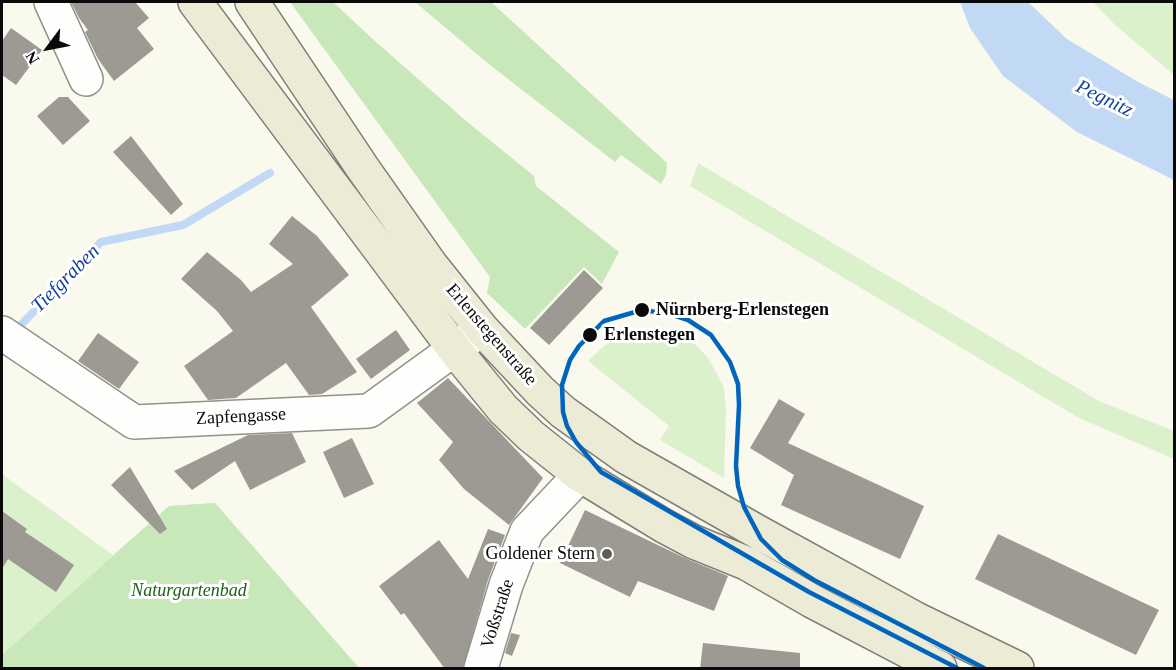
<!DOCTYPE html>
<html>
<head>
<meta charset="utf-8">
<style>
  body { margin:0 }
  #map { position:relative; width:1176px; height:670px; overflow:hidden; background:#f9f9ed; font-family:Georgia,serif }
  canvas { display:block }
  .frame { position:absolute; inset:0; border:3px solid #0a0a0a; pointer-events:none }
  .north { position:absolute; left:18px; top:18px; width:60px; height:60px; -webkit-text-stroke:4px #fff; paint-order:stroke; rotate:238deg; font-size:16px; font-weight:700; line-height:24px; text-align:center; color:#0a0a0a }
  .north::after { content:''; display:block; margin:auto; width:21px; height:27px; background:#0a0a0a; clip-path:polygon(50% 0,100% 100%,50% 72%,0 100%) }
</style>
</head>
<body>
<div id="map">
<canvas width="1176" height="670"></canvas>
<div class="frame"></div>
<div class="north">N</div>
</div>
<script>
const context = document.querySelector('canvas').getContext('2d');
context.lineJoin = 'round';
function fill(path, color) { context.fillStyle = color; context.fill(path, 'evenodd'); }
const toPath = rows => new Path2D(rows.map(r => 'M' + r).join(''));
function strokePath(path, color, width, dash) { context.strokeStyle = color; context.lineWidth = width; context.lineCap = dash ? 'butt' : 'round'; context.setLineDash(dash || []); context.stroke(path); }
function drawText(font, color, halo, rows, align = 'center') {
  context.font = font + ' Georgia,serif'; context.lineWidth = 6; context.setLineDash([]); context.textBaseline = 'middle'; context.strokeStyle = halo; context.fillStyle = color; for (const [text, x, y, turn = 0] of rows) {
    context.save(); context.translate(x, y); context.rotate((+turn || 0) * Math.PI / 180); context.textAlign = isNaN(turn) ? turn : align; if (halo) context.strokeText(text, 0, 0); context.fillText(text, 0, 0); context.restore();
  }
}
fill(toPath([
  [1093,2,1174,2,1174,75,1113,23],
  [698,163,1099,401,1174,431,1174,459,1079,418,690,186],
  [651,331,668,332,696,345,708,358,717,374,724,388,726,409,724,478,660,440,669,426,588,361,604,346,618,338,632,333],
  [2,474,113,555,169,506,215,503,359,668,2,668]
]), '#dbf1cc');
fill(toPath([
  [290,2,333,2,376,42,465,120,534,176,536,186,619,252,602,284,584,267,525,329,487,293,490,277],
  [415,2,491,2,667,163,666,175,661,184,621,155,615,162,490,65],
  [215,503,359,668,2,668,2,655,169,506]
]), '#c9e8ba');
fill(toPath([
  [960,2,1028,2,1067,39,1138,82,1174,100,1174,180,1077,132,1003,76,970,28]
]), '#c2d9f5');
strokePath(toPath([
  [13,333,101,242,183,225,270,173]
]), '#c2d9f5', 8);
fill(toPath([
  [71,2,135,2,149,18,137,28,154,49,114,81,98,59,85,32,88,30,79,18],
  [11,28,42,50,16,85,2,75,2,41],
  [59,97,68,97,90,121,63,145,37,116],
  [131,136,183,204,171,215,113,152],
  [292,216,317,236,349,275,311,307,357,372,322,394,309,395,286,363,236,398,208,400,184,366,233,331,217,311,181,279,207,252,241,280,251,292,293,264,269,244],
  [584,270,603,288,549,345,530,328],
  [396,330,410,350,371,379,356,359],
  [98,333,139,362,119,389,78,361],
  [448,378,543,478,509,525,464,489,439,460,453,442,417,403],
  [779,399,805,414,788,443,924,506,900,559,781,505,794,475,750,448],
  [292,433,306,462,250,490,235,461,192,490,174,471,248,435],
  [352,438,374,484,344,498,323,452],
  [130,467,167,529,160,534,111,485],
  [585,510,687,559,728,576,714,611,638,581,630,597,560,563],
  [2,511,27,529,25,532,74,565,56,592,8,559,2,569],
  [488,529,505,535,488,580,463,669,445,669,404,613,401,615,379,586,439,540,468,579],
  [998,534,1159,610,1136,655,975,579],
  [511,633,520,635,512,656,505,653],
  [703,643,800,653,800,669,700,669]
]), '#9c9a93');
const minor = toPath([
  [51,2,86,79],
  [2,333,134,422,369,411,478,332],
  [481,668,506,585,527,531,580,475]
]);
const major = toPath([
  [195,2,455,350,503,409,531,436,580,475,664,526,694,542,746,563,812,601,940,668],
  [252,2,362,167,431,265,482,329,540,391,563,412,626,457,756,531,916,619,1017,668]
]);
strokePath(minor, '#92928c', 36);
strokePath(major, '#7f7f7a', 36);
strokePath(minor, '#fefefc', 33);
strokePath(major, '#ebebd6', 33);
strokePath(toPath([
  [957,668,809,592,601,472,576,442,567,426,563,412,562,385,570,360,579,346,604,321,642,310,670,314,688,320,711,335,730,362,738,384,739,405,736,466,738,486,744,507,761,539,782,560,814,580,984,668]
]), '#0065bd', 4.5);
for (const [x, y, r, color] of [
  [642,310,8,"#0a0a0a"],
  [590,335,8,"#0a0a0a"],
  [607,554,6,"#5e5e59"]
]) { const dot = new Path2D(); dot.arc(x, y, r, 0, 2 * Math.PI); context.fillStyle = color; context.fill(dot); strokePath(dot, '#fff', 2); }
drawText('bold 18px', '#0a0a0a', '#fff', [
  ["Nürnberg-Erlenstegen",656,310],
  ["Erlenstegen",604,335]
], 'left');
drawText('18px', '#0a0a0a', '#fff', [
  ["Erlenstegenstraße",491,335,49],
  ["Zapfengasse",241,417,-3],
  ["Voßstraße",498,614,-72]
]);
drawText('18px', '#0a0a0a', '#fff', [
  ["Goldener Stern",595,554]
], 'right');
drawText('italic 18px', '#1a631a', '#fff', [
  ["Naturgartenbad",189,591]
]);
drawText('italic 20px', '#11439e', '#fff', [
  ["Pegnitz",1104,99,26],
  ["Tiefgraben",66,279,-45]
]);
</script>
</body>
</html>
